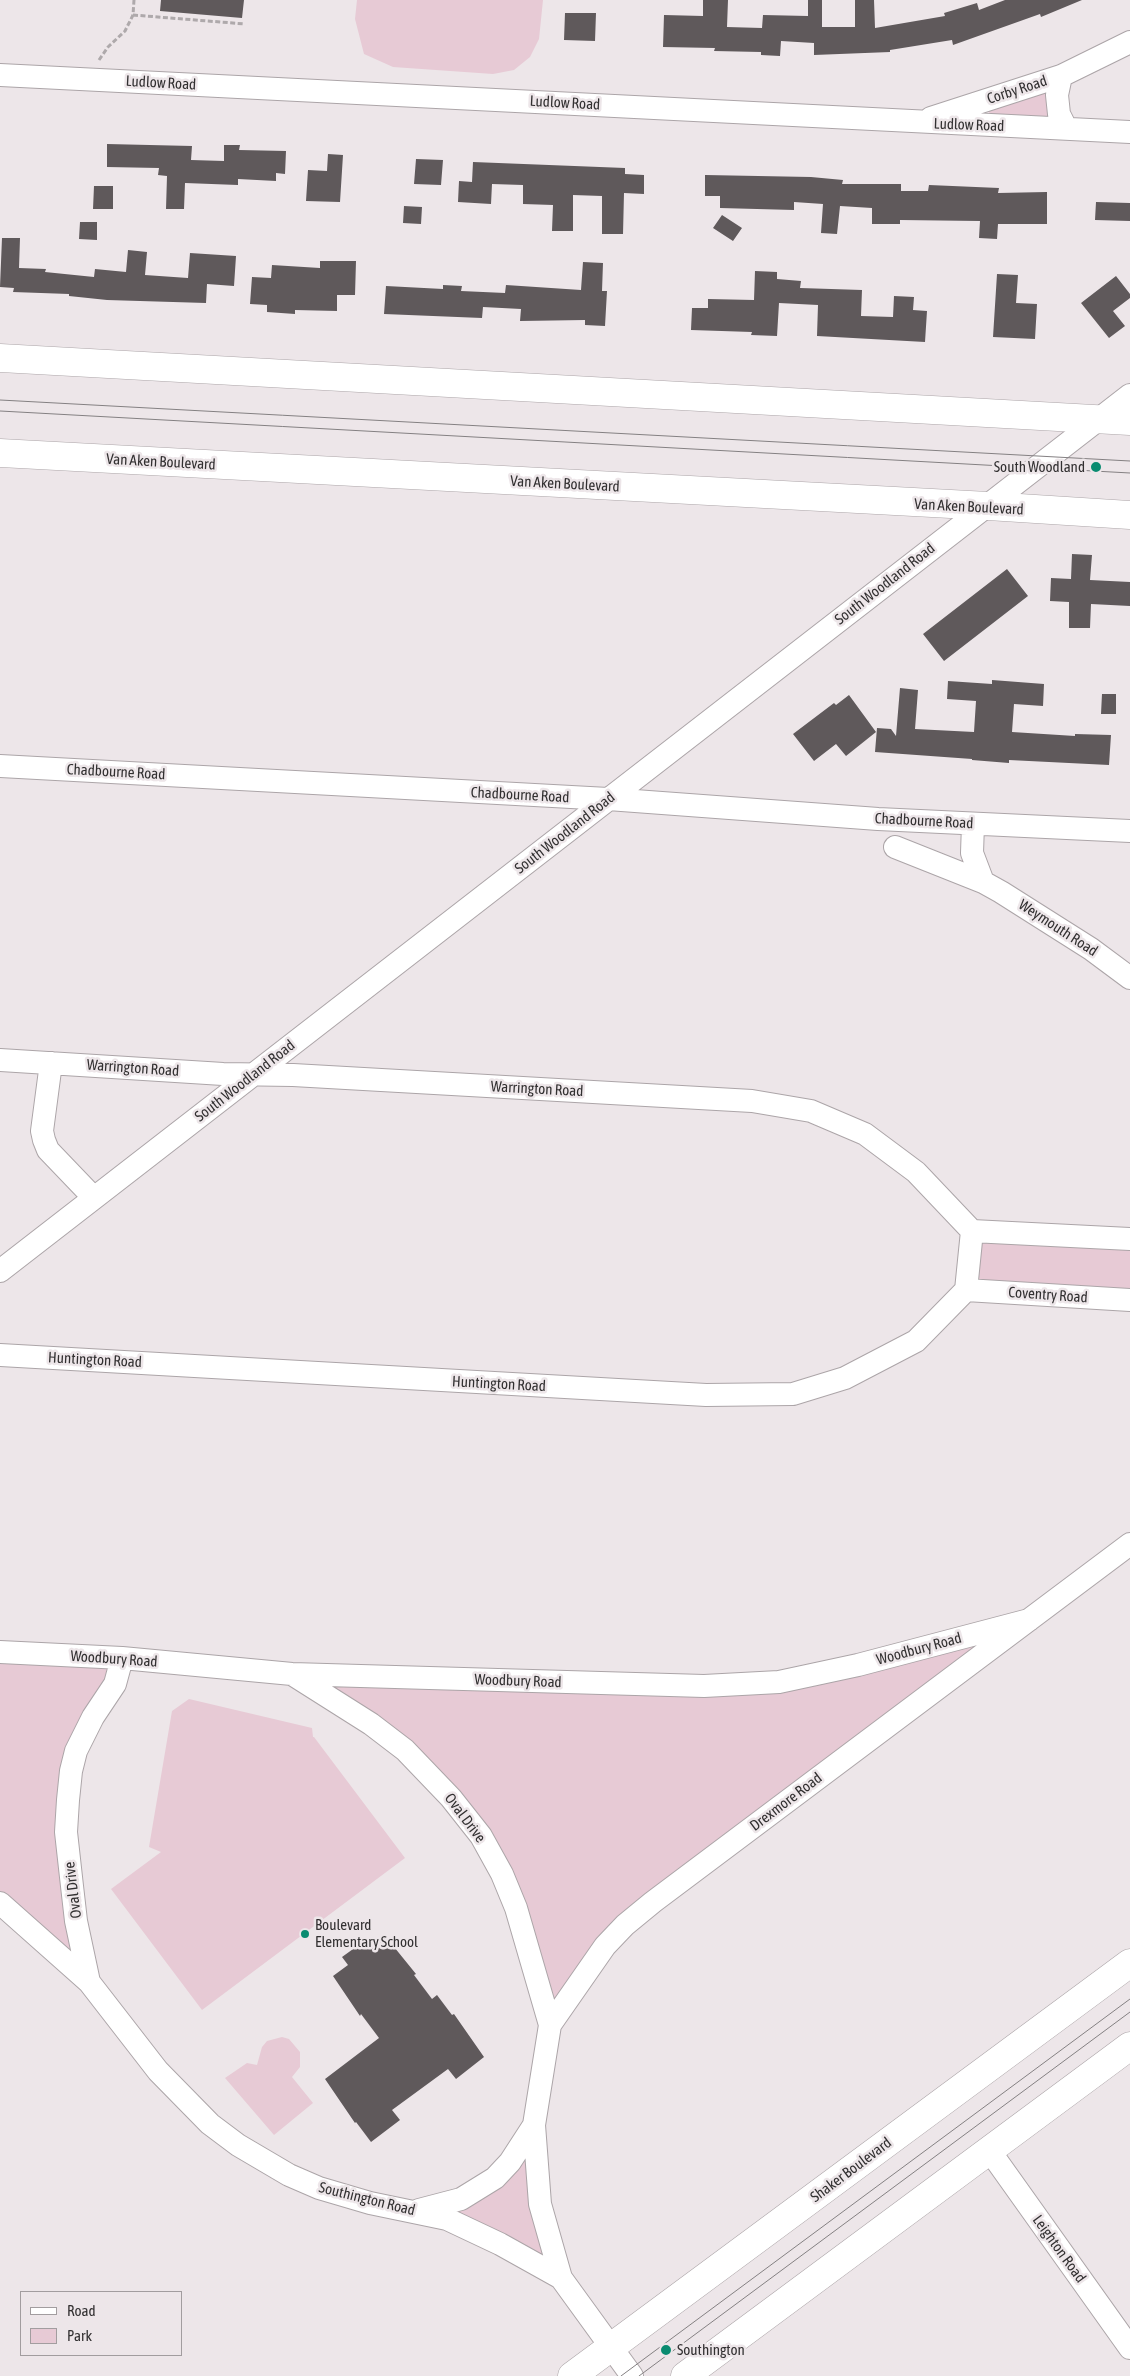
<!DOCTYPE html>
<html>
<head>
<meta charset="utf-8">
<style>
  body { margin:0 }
  #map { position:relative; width:1130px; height:2376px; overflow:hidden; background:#ede6e9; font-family:"Asap Condensed",sans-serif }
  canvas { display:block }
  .legend { position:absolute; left:20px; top:2291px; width:162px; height:65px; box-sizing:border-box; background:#ede6e9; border:1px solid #a29d9f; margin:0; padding:6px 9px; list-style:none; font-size:15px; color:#323031 }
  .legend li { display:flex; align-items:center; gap:10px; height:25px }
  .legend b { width:25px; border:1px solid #a29d9f }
</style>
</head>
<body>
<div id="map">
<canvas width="1130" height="2376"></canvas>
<ul class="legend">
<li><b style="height:6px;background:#fff"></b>Road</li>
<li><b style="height:14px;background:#e7cad5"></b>Park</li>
</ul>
</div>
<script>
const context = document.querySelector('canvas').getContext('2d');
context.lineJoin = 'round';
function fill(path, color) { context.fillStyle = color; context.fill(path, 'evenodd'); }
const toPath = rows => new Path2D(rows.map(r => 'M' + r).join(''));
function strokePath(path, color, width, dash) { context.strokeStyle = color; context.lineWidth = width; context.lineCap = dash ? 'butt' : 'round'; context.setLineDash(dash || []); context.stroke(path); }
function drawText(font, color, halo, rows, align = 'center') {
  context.font = font + ' "Asap Condensed",sans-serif'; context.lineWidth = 5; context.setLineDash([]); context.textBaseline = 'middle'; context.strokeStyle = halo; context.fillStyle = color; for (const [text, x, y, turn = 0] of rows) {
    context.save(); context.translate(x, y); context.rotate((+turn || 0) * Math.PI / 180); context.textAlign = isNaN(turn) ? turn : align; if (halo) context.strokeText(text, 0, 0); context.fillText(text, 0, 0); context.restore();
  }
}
fill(toPath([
  [357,0,543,0,539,39,530,57,514,70,493,74,393,67,364,54,355,19],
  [1047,90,1051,119,989,117,989,109],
  [972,1231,1130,1239,1130,1300,966,1290],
  [1029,1620,653,1902,550,2025,529,1947,451,1798,292,1674,704,1686],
  [0,1652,122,1658,71,1771,89,1982,0,1903],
  [189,1699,312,1728,313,1737,314,1737,405,1858,202,2010,111,1889,161,1852,149,1847,172,1711],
  [282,2037,289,2039,300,2052,300,2067,292,2077,313,2103,274,2135,225,2078,247,2063,257,2065,262,2047,267,2041],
  [521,2146,561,2278,438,2206]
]), '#e7cad5');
fill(toPath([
  [161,0,244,0,242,18,160,11],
  [703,0,728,0,727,27,762,28,763,15,808,16,808,0,822,0,822,27,855,27,855,0,874,0,875,28,945,16,944,13,977,3,979,10,1005,0,1082,0,1041,17,1040,14,953,45,952,40,890,50,890,52,814,55,814,43,781,41,780,56,761,55,761,52,714,51,715,48,663,47,664,15,703,16],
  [565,13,596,13,595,41,564,40],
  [107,144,192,146,191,160,224,161,224,145,240,145,239,150,286,151,285,174,276,173,276,181,238,179,238,185,185,183,184,209,166,209,167,176,158,175,159,168,107,167],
  [328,154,343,155,340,202,306,201,308,170,327,171],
  [416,159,443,160,441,185,414,184],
  [473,162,625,168,625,174,644,175,644,194,624,193,623,234,602,234,602,196,573,195,573,231,552,231,553,205,523,204,523,185,492,184,491,204,458,202,459,181,472,182],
  [705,175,811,177,843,180,842,184,901,184,901,191,928,191,929,185,999,188,998,193,1047,192,1047,224,998,224,997,239,979,238,980,221,900,220,900,224,872,224,872,208,840,206,837,234,821,233,823,204,794,202,794,210,720,208,720,196,705,196],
  [94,186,113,186,113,209,93,209],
  [1096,202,1130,203,1130,221,1095,220],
  [404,206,422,207,421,224,403,223],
  [722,215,742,228,733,241,713,228],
  [80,222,97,222,97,240,79,239],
  [2,238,20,238,19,268,46,269,45,272,94,277,95,269,126,272,128,250,147,252,145,275,188,278,190,253,236,256,234,286,207,284,206,303,107,300,69,296,69,294,13,292,14,288,0,287],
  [320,261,356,261,355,295,337,295,337,311,295,310,295,314,267,312,267,305,250,304,252,277,271,278,272,265,320,268],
  [583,262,603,263,602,291,607,291,605,326,585,325,585,320,520,321,521,309,483,307,482,318,384,314,386,286,443,289,443,285,462,286,461,291,505,293,506,285,581,290],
  [755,271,777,272,777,279,801,281,800,288,862,290,861,316,893,317,894,296,914,297,913,310,927,311,925,342,817,336,818,305,779,303,777,336,751,335,752,332,691,330,692,308,708,308,708,299,754,300],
  [997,274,1018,275,1016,303,1037,304,1035,339,993,337],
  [1116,276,1130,294,1130,298,1113,311,1125,326,1109,338,1081,303],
  [1072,554,1092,555,1090,580,1130,582,1130,606,1091,604,1090,628,1069,628,1069,602,1050,601,1051,578,1071,579],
  [1007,569,1028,596,944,661,923,634],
  [992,680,1044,684,1043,706,1014,704,1012,732,1075,736,1075,734,1111,735,1109,765,1009,760,1009,763,972,760,972,759,875,752,877,728,891,729,896,736,900,688,918,690,915,729,974,732,976,701,947,699,948,681,992,684],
  [1102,694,1116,694,1116,714,1101,714],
  [849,695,876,732,846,756,836,744,814,761,793,734,834,703,836,705],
  [386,1937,416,1974,414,1975,432,1999,437,1995,452,2015,454,2014,484,2057,456,2079,448,2069,392,2110,400,2120,371,2142,356,2122,355,2123,325,2079,379,2038,361,2014,360,2016,333,1976,348,1965,342,1957,367,1939,372,1947]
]), '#5f595b');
const minor = toPath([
  [0,75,1130,132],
  [1061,76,1057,95,1059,114,1066,128],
  [931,118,1061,76,1130,42],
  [0,766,608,799,878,819,1130,831],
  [973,824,972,853,983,882],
  [895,847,983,882,1001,892,1091,949,1130,978],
  [0,1060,223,1074,293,1075,752,1101,811,1111,865,1134,916,1172,972,1231,966,1290],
  [51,1063,42,1131,44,1140,48,1150,94,1198],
  [972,1231,1130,1239],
  [0,1271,1130,395],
  [966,1290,1130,1300],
  [0,1355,706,1395,793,1394,845,1378,916,1341,966,1290],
  [0,1652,122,1658,292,1674,704,1686,779,1682,858,1665,1029,1620],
  [292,1674,371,1724,405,1750,451,1798,481,1836,502,1874,516,1908,550,2025],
  [0,1903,89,1982,158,2071,210,2124,238,2145,289,2175,319,2188,370,2203,447,2219,500,2244,561,2278,632,2376],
  [89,1982,76,1921,72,1886,66,1832,68,1800,71,1771,76,1751,93,1717,115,1684,122,1658],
  [989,2150,1130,2348],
  [419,2210,461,2199,495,2178,510,2162,534,2125],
  [561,2278,540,2204,534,2125,550,2025,605,1946,625,1925,653,1902,1130,1544]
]);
const major = toPath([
  [0,358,1130,421],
  [0,453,988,506,1130,515],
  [572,2376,1130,1963],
  [685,2376,1130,2046]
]);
strokePath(minor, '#aca5a8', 24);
strokePath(major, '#aca5a8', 29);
strokePath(toPath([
  [133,15,245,24],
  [99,60,108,47,125,31,133,15,134,0]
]), '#aea9ab', 3, [5, 2.5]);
strokePath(minor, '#fff', 22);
strokePath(major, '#fff', 28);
strokePath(toPath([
  [0,400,1130,461],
  [0,411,1130,473],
  [621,2376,1130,1999],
  [639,2376,1130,2012]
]), '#848082', 1);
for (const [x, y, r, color] of [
  [1096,467,6,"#098b70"],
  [305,1934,5,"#098b70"],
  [666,2350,6,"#098b70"]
]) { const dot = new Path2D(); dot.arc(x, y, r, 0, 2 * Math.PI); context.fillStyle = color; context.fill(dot); strokePath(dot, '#ede6e9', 2); }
drawText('15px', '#323031', '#ede6e9', [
  ["Ludlow Road",161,83,3],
  ["Corby Road",1017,90,-18],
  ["Ludlow Road",565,103,3],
  ["Ludlow Road",969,125,2],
  ["Van Aken Boulevard",161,462,3],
  ["Van Aken Boulevard",565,484,3],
  ["Van Aken Boulevard",969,507,3],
  ["South Woodland Road",885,584,-38],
  ["Chadbourne Road",116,772,3],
  ["Chadbourne Road",520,795,3],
  ["Chadbourne Road",924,821,3],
  ["South Woodland Road",565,833,-38],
  ["Weymouth Road",1058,928,33],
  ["Warrington Road",133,1068,4],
  ["South Woodland Road",245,1081,-38],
  ["Warrington Road",537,1089,3],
  ["Coventry Road",1048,1295,4],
  ["Huntington Road",95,1360,3],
  ["Huntington Road",499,1384,3],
  ["Woodbury Road",919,1649,-15],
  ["Woodbury Road",114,1659,4],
  ["Woodbury Road",518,1681,2],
  ["Drexmore Road",786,1802,-37],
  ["Oval Drive",465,1818,53],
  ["Oval Drive",73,1890,-97],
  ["Shaker Boulevard",851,2170,-37],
  ["Southington Road",367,2199,14],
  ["Leighton Road",1059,2249,54]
]);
drawText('15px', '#323031', '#ede6e9', [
  ["South Woodland",1085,467,"right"],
  ["Boulevard",315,1925],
  ["Elementary School",315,1942],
  ["Southington",677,2350]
], 'left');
</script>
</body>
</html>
